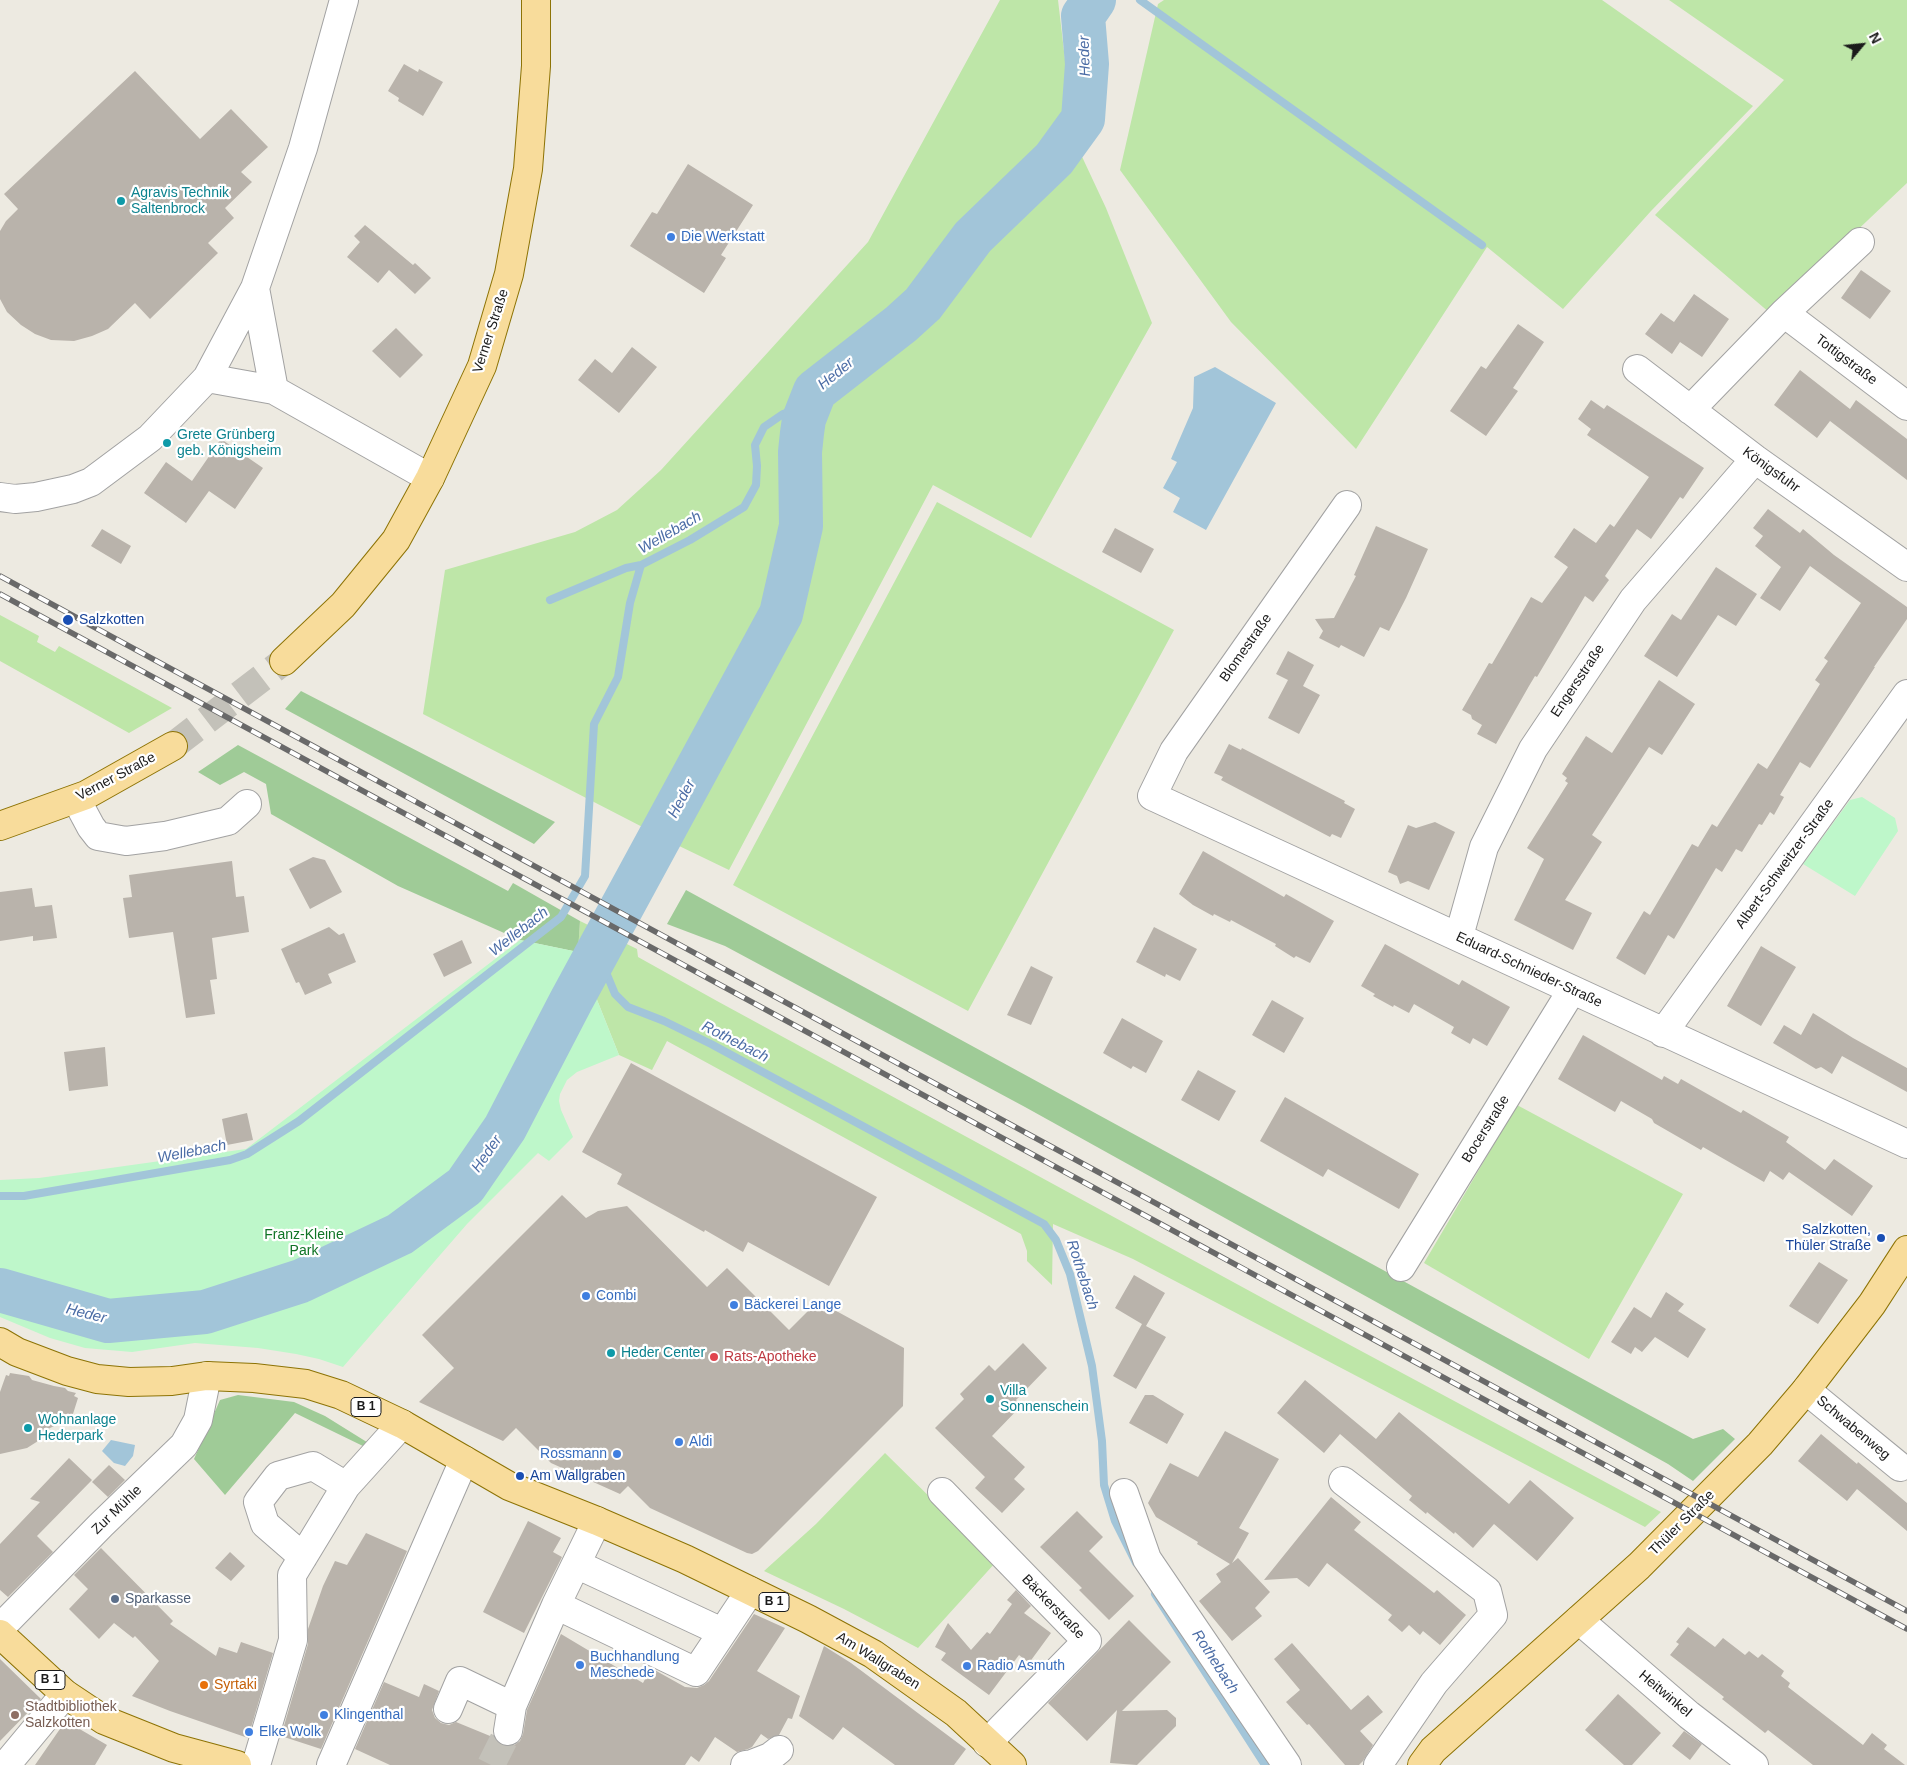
<!DOCTYPE html>
<html>
<head>
<meta charset="utf-8">
<style>
  body { margin:0 }
  #map { position:relative; width:1907px; height:1765px; overflow:hidden; background:#edeae1; font-family:Arial,sans-serif }
  canvas { display:block }
  .north { position:absolute; left:1837px; top:20px; width:50px; height:50px; -webkit-text-stroke:4px #fff; paint-order:stroke; rotate:62deg; font-size:14px; font-weight:700; line-height:20px; text-align:center; color:#1b1b1b }
  .north::after { content:''; display:block; margin:auto; width:18px; height:22px; background:#1b1b1b; clip-path:polygon(50% 0,100% 100%,50% 72%,0 100%) }
</style>
</head>
<body>
<div id="map">
<canvas width="1907" height="1765"></canvas>
<div class="north">N</div>
</div>
<script>
const context = document.querySelector('canvas').getContext('2d');
context.lineJoin = 'round';
function fill(path, color) { context.fillStyle = color; context.fill(path, 'evenodd'); }
const toPath = rows => new Path2D(rows.map(r => 'M' + r).join(''));
function strokePath(path, color, width, dash) { context.strokeStyle = color; context.lineWidth = width; context.lineCap = dash ? 'butt' : 'round'; context.setLineDash(dash || []); context.stroke(path); }
function drawText(font, color, halo, rows, align = 'center') {
  context.font = font + ' Arial,sans-serif'; context.lineWidth = 4.5; context.setLineDash([]); context.textBaseline = 'middle'; context.strokeStyle = halo; context.fillStyle = color; for (const [text, x, y, turn = 0] of rows) {
    context.save(); context.translate(x, y); context.rotate((+turn || 0) * Math.PI / 180); context.textAlign = isNaN(turn) ? turn : align; if (halo) context.strokeText(text, 0, 0); context.fillText(text, 0, 0); context.restore();
  }
}
fill(toPath([
  [1000,0,1058,0,1066,68,1063,114,1042,151,962,228,913,297,805,384,791,455,792,519,779,585,765,627,658,835,423,714,445,570,575,532,617,510,661,470,868,242],
  [1164,0,1602,0,1753,106,1651,211,1563,309,1487,247,1356,449,1231,322,1120,170,1158,4],
  [1669,0,1907,0,1907,183,1770,313,1655,215,1784,80],
  [1077,146,1106,208,1152,323,1031,538,933,485,729,870,675,844,697,805,785,629,800,582,810,513,810,452,824,390,926,316,983,243,1060,170],
  [937,502,1174,630,968,1011,733,885],
  [0,615,39,636,37,642,55,652,59,646,172,708,129,733,0,661],
  [580,921,637,949,638,957,717,1001,1268,1301,1661,1512,1645,1527,1133,1259,1053,1224,1052,1285,1027,1261,1027,1251,1021,1234,667,1041,652,1070,619,1055,578,952],
  [1517,1105,1683,1194,1589,1359,1424,1263],
  [885,1453,996,1562,918,1648,844,1609,764,1571,816,1524]
]), '#bee6a8');
fill(toPath([
  [301,691,555,822,534,844,285,709],
  [238,745,508,891,513,883,580,921,578,952,520,940,398,886,271,814,266,784,244,772,220,785,198,772],
  [686,890,1693,1439,1723,1429,1735,1439,1693,1481,1668,1464,1025,1107,725,946,667,924],
  [238,1395,294,1402,325,1416,370,1444,365,1447,295,1413,225,1495,194,1459,220,1400]
]), '#9fcb97');
fill(toPath([
  [1862,797,1895,818,1898,831,1855,896,1803,864,1850,800],
  [520,940,578,952,619,1055,577,1072,567,1080,560,1094,559,1101,561,1110,573,1137,549,1161,538,1153,467,1224,343,1367,319,1359,296,1354,258,1348,195,1343,132,1352,85,1348,50,1338,0,1317,0,1180,39,1178,246,1149]
]), '#bef7ca');
fill(toPath([
  [1215,367,1276,403,1206,530,1173,512,1180,498,1163,488,1177,462,1171,459,1193,408,1194,377],
  [111,1440,135,1445,133,1456,125,1466,114,1463,102,1451]
]), '#a2c5d9');
strokePath(toPath([
  [1140,0,1482,245],
  [550,600,626,568,641,565],
  [598,953,615,994,628,1007,664,1021,711,1044,1044,1224,1056,1240,1070,1274,1092,1366,1102,1441,1104,1485,1115,1521,1136,1563],
  [0,1196,24,1196,230,1160,247,1154,299,1121,561,917,585,876,594,724,618,677,630,603,641,565,690,540,744,507,756,485,757,466,755,445,764,427,783,414,809,405],
  [1155,1594,1265,1765]
]), '#a2c5d9', 8);
strokePath(toPath([
  [0,1290,108,1321,205,1312,301,1281,400,1234,465,1186,505,1128,571,1001,781,614,801,526,800,452,802,433,804,419,815,391,901,324,923,304,973,237,1054,159,1083,119,1087,64,1083,16,1094,0]
]), '#a2c5d9', 44);
fill(toPath([
  [404,64,418,72,419,69,443,82,423,116,398,101,399,98,388,91],
  [135,71,200,139,231,109,268,147,241,172,252,182,225,208,234,218,208,243,218,253,150,319,135,303,108,329,92,336,74,341,51,340,35,334,21,325,7,312,0,299,0,231,6,221,18,209,4,194],
  [688,164,753,205,721,255,726,258,704,293,630,246,652,212,657,214],
  [365,225,413,265,415,263,431,278,415,294,389,270,378,283,347,257,360,242,354,236],
  [1861,270,1891,291,1870,319,1841,298],
  [1694,294,1729,319,1702,357,1680,342,1672,354,1645,334,1661,313,1674,322],
  [1518,324,1544,342,1513,388,1518,391,1486,436,1450,411,1481,366,1486,369],
  [396,328,423,355,400,378,372,351],
  [632,347,657,367,619,413,578,380,595,359,612,373],
  [1800,370,1850,409,1856,400,1907,439,1907,480,1830,421,1817,438,1774,405],
  [1591,400,1604,409,1607,405,1704,468,1683,499,1680,497,1651,539,1637,529,1605,576,1609,580,1593,602,1585,596,1537,677,1535,676,1529,686,1496,744,1477,734,1482,725,1472,719,1471,715,1462,710,1489,663,1492,664,1531,597,1542,603,1568,567,1554,557,1574,528,1596,543,1610,524,1614,527,1649,477,1587,435,1591,429,1578,419],
  [221,439,263,468,235,509,209,491,186,523,144,493,166,462,192,481],
  [1768,509,1800,533,1803,529,1834,555,1907,607,1907,619,1874,667,1875,667,1810,768,1800,762,1780,795,1784,797,1774,815,1770,812,1762,825,1759,824,1742,852,1736,849,1722,872,1716,868,1674,939,1668,935,1645,975,1616,958,1644,911,1650,915,1692,844,1698,847,1712,824,1717,827,1758,763,1767,769,1820,684,1815,680,1828,661,1824,658,1861,603,1810,566,1780,611,1760,598,1781,567,1755,546,1763,536,1753,528],
  [1376,526,1428,549,1406,598,1389,631,1380,627,1364,657,1341,645,1339,648,1319,638,1323,631,1315,619,1334,618,1356,576,1354,575],
  [1115,528,1154,549,1141,573,1102,552],
  [102,529,131,546,121,564,91,546],
  [1716,567,1757,594,1736,626,1718,615,1677,677,1644,656,1672,614,1681,620],
  [1288,651,1314,665,1303,686,1320,695,1299,734,1268,718,1288,680,1276,674],
  [1659,680,1695,704,1662,755,1649,747,1592,835,1602,842,1565,900,1592,913,1573,950,1514,920,1544,859,1527,848,1568,783,1565,781,1567,778,1562,774,1586,736,1612,753],
  [1229,744,1241,750,1242,748,1345,801,1344,803,1355,809,1341,838,1332,834,1330,837,1221,780,1223,777,1214,773],
  [1435,822,1455,832,1429,890,1408,881,1400,884,1397,876,1388,872,1408,825,1416,828],
  [1203,851,1284,897,1286,894,1334,921,1310,963,1296,956,1294,958,1275,946,1276,944,1231,920,1230,922,1214,914,1213,916,1193,905,1179,894],
  [313,857,325,860,342,892,310,909,289,869],
  [232,861,236,897,244,896,249,932,212,938,217,979,210,980,215,1014,186,1018,173,932,129,938,123,898,132,897,129,875],
  [32,888,35,907,52,905,57,938,33,941,33,936,0,941,0,892],
  [329,927,339,935,344,933,356,962,328,974,332,983,305,995,299,982,296,983,281,949],
  [1154,927,1197,949,1180,981,1166,974,1165,977,1136,962],
  [462,940,472,963,444,977,433,954],
  [1385,944,1459,985,1462,980,1510,1007,1487,1046,1473,1038,1470,1044,1451,1033,1454,1027,1414,1004,1409,1013,1394,1005,1393,1007,1373,996,1375,994,1361,986],
  [1761,946,1796,967,1761,1026,1727,1006],
  [1031,966,1053,977,1031,1025,1007,1015],
  [1272,1000,1304,1018,1284,1053,1252,1035],
  [1813,1013,1853,1038,1907,1068,1907,1092,1842,1056,1832,1074,1821,1067,1816,1069,1773,1043,1784,1025,1801,1035],
  [1122,1018,1163,1041,1146,1073,1133,1066,1131,1069,1103,1053],
  [1583,1035,1662,1080,1664,1076,1678,1084,1681,1079,1741,1113,1743,1110,1789,1137,1786,1142,1825,1170,1834,1159,1873,1186,1852,1216,1789,1172,1783,1180,1770,1171,1764,1182,1703,1147,1701,1150,1654,1123,1652,1119,1621,1101,1615,1112,1558,1079],
  [105,1047,108,1086,69,1091,64,1052],
  [631,1063,877,1197,829,1286,748,1242,743,1252,705,1230,704,1232,617,1184,622,1174,582,1152],
  [1198,1070,1236,1091,1219,1121,1181,1100],
  [1285,1097,1419,1174,1399,1209,1328,1169,1323,1177,1260,1141],
  [247,1113,253,1140,227,1145,222,1119],
  [562,1195,586,1218,598,1211,627,1206,707,1287,727,1268,789,1330,818,1301,904,1348,903,1406,758,1551,752,1554,747,1553,650,1508,628,1486,620,1494,551,1463,516,1428,503,1441,419,1402,454,1368,422,1335],
  [1819,1262,1848,1280,1818,1324,1789,1306],
  [1134,1275,1165,1293,1146,1326,1166,1337,1136,1389,1113,1376,1142,1324,1115,1308],
  [1666,1292,1684,1304,1678,1311,1706,1329,1688,1358,1655,1337,1642,1352,1635,1347,1631,1354,1611,1342,1634,1307,1651,1318],
  [1023,1343,1047,1368,1016,1400,1021,1406,992,1436,1025,1467,1014,1479,1025,1489,1002,1513,975,1488,985,1477,935,1428,964,1399,960,1394,989,1365,995,1371],
  [10,1373,29,1376,32,1380,54,1386,65,1388,68,1391,76,1393,74,1396,78,1398,72,1417,42,1432,46,1436,27,1448,0,1454,0,1392,6,1375,9,1376],
  [1305,1380,1376,1439,1399,1412,1509,1504,1530,1480,1574,1518,1537,1561,1494,1524,1473,1548,1455,1532,1454,1534,1427,1512,1426,1514,1409,1500,1412,1496,1340,1434,1324,1453,1277,1413],
  [1145,1395,1153,1395,1184,1414,1167,1444,1129,1423],
  [1225,1431,1279,1459,1239,1528,1249,1533,1232,1563,1238,1558,1270,1592,1255,1608,1262,1616,1232,1641,1199,1601,1221,1582,1216,1574,1230,1564,1197,1544,1198,1542,1156,1517,1148,1503,1170,1463,1198,1477],
  [1821,1434,1857,1464,1858,1462,1907,1503,1907,1531,1857,1489,1847,1501,1798,1461],
  [69,1458,92,1480,37,1536,53,1552,8,1597,0,1590,0,1544,40,1502,30,1499],
  [109,1465,125,1480,108,1497,92,1482],
  [1331,1497,1361,1522,1354,1530,1434,1593,1437,1590,1466,1615,1440,1645,1423,1631,1420,1635,1409,1625,1402,1632,1388,1620,1392,1615,1327,1563,1309,1587,1297,1578,1264,1580],
  [1077,1511,1103,1537,1089,1551,1134,1596,1109,1620,1079,1590,1082,1588,1040,1547],
  [528,1521,561,1538,553,1552,562,1557,524,1633,483,1612],
  [366,1533,407,1551,321,1749,281,1736,308,1644,308,1629,323,1586,335,1561,347,1565],
  [101,1548,173,1621,170,1624,216,1656,219,1647,237,1653,241,1642,273,1653,248,1738,170,1711,132,1696,159,1661,135,1636,133,1638,114,1623,99,1639,69,1609,88,1589,74,1575],
  [230,1552,245,1566,231,1581,215,1568],
  [1016,1590,1031,1606,1024,1613,1051,1633,1029,1663,1019,1655,989,1695,941,1660,946,1653,935,1647,948,1623,971,1650,987,1632,990,1634,1012,1604,1007,1600],
  [754,1614,785,1628,757,1671,800,1696,792,1719,788,1718,779,1735,768,1739,761,1734,752,1747,748,1749,737,1752,715,1737,699,1762,691,1756,685,1765,390,1765,355,1749,384,1682,419,1697,424,1684,439,1691,432,1710,435,1718,441,1723,449,1725,456,1722,495,1738,499,1743,505,1746,513,1746,520,1741,523,1734,527,1710,561,1634,643,1683,651,1668,685,1687,697,1688,704,1685,709,1681],
  [1129,1620,1171,1662,1122,1711,1167,1710,1176,1718,1176,1726,1137,1765,1110,1763,1117,1710,1087,1741,1048,1703],
  [1688,1627,1715,1647,1723,1638,1745,1655,1749,1651,1758,1658,1762,1654,1784,1671,1781,1676,1790,1683,1788,1687,1863,1745,1872,1733,1887,1745,1884,1749,1905,1765,1813,1765,1768,1730,1765,1733,1722,1699,1724,1697,1670,1655,1679,1644,1676,1642],
  [1292,1643,1351,1710,1368,1695,1383,1712,1360,1731,1373,1745,1363,1761,1359,1765,1345,1765,1309,1724,1307,1725,1286,1702,1300,1690,1274,1659],
  [824,1646,851,1663,966,1749,954,1765,895,1765,843,1727,833,1740,799,1716],
  [0,1659,41,1699,0,1741],
  [1618,1694,1661,1733,1632,1765,1624,1765,1585,1730],
  [71,1724,107,1745,95,1765,35,1765,62,1726],
  [1684,1731,1702,1744,1690,1760,1672,1746]
]), '#b9b3ab');
strokePath(toPath([
  [491,1765,508,1731]
]), '#c3c1b9', 28, [28, 14]);
strokePath(toPath([
  [173,746,284,661]
]), '#c3c1b9', 28, [28, 14]);
const minor = toPath([
  [1784,313,1860,242],
  [1637,369,1755,459,1907,567],
  [207,378,274,390,430,478],
  [274,390,255,288,303,148,344,0],
  [1690,410,1784,313,1907,406],
  [0,497,15,499,36,497,73,489,91,482,150,438,207,378,255,288],
  [1347,505,1174,751,1152,796,1907,1144],
  [76,799,91,827,98,836,126,841,165,836,228,821,247,804],
  [1459,936,1484,847,1533,749,1633,600,1755,459],
  [1663,1033,1907,694],
  [1401,1267,1572,990],
  [1806,1390,1900,1467],
  [1343,1481,1487,1591,1493,1615,1434,1683,1378,1765],
  [942,1492,1087,1641,987,1743],
  [1124,1493,1147,1559,1287,1765],
  [597,1521,556,1605,696,1672,750,1591],
  [303,1557,265,1524,258,1502,278,1476,313,1466,346,1486],
  [576,1564,722,1632],
  [1579,1620,1689,1715,1754,1765],
  [0,1628,101,1525,184,1445,198,1420,207,1376],
  [448,1709,460,1681,512,1706,556,1605],
  [508,1731,512,1706],
  [6,1765,65,1694],
  [256,1765,293,1640,292,1575,346,1486,402,1424],
  [331,1765,464,1460],
  [745,1765,752,1764,770,1757,779,1750]
]);
const major = toPath([
  [284,661,343,605,396,540,430,478,482,366,509,274,528,169,536,66,536,0],
  [0,826,86,795,173,746],
  [0,1342,17,1352,67,1371,97,1379,129,1382,172,1381,207,1376,254,1378,306,1384,341,1395,402,1424,509,1486,597,1521,685,1559,808,1619,873,1654,956,1713,1012,1765],
  [0,1634,65,1694,104,1720,174,1748,237,1765],
  [1422,1765,1433,1750,1639,1566,1760,1444,1806,1390,1872,1304,1907,1250]
]);
strokePath(minor, '#a2a2a2', 30);
strokePath(major, '#8d7305', 30);
strokePath(minor, '#fff', 28);
strokePath(major, '#f8dc9b', 28);
const rail = toPath([
  [0,576,1907,1611],
  [0,594,1907,1629]
]);
strokePath(rail, '#696969', 5.5);
strokePath(rail, '#fff', 4, [11]);
for (const [x, y, r, color] of [
  [121,201,5,"#0f9aa8"],
  [671,237,5,"#3f7fe0"],
  [167,443,5,"#0f9aa8"],
  [68,620,6,"#1a4fb4"],
  [1881,1238,5,"#1a4fb4"],
  [586,1296,5,"#3f7fe0"],
  [734,1305,5,"#3f7fe0"],
  [611,1353,5,"#0f9aa8"],
  [714,1357,5,"#e0444e"],
  [990,1399,5,"#0f9aa8"],
  [28,1428,5,"#0f9aa8"],
  [679,1442,5,"#3f7fe0"],
  [617,1454,5,"#3f7fe0"],
  [520,1476,5,"#1a4fb4"],
  [115,1599,5,"#5c6f8a"],
  [580,1665,5,"#3f7fe0"],
  [967,1666,5,"#3f7fe0"],
  [204,1685,5,"#e8710a"],
  [15,1715,5,"#8d6e63"],
  [324,1715,5,"#3f7fe0"],
  [249,1732,5,"#3f7fe0"]
]) { const dot = new Path2D(); dot.arc(x, y, r, 0, 2 * Math.PI); context.fillStyle = color; context.fill(dot); strokePath(dot, '#fff', 2); }
for (const [x, y, w] of [
  [366,1407,30],
  [774,1602,30],
  [50,1680,30]
]) { const box = new Path2D(); box.roundRect(x - w / 2, y - 9.5, w, 19, 4); context.fillStyle = '#fff'; context.fill(box); strokePath(box, '#1b1b1b', 1); }
drawText('bold 12px', '#1b1b1b', null, [
  ["B 1",366,1407],
  ["B 1",774,1602],
  ["B 1",50,1680]
]);
drawText('14px', '#0d838f', '#fff', [
  ["Agravis Technik",131,193],
  ["Saltenbrock",131,209],
  ["Grete Grünberg",177,435],
  ["geb. Königsheim",177,451],
  ["Heder Center",621,1353],
  ["Villa",1000,1391],
  ["Sonnenschein",1000,1407],
  ["Wohnanlage",38,1420],
  ["Hederpark",38,1436]
], 'left');
drawText('14px', '#366cbe', '#fff', [
  ["Die Werkstatt",681,237],
  ["Combi",596,1296],
  ["Bäckerei Lange",744,1305],
  ["Aldi",689,1442],
  ["Rossmann",607,1454,"right"],
  ["Buchhandlung",590,1657],
  ["Meschede",590,1673],
  ["Radio Asmuth",977,1666],
  ["Klingenthal",334,1715],
  ["Elke Wolk",259,1732]
], 'left');
drawText('14px', '#1b1b1b', '#fff', [
  ["Verner Straße",491,331,-72],
  ["Tottigstraße",1846,360,37],
  ["Königsfuhr",1771,470,36],
  ["Blomestraße",1246,648,-55],
  ["Engersstraße",1578,681,-56],
  ["Verner Straße",116,777,-28],
  ["Albert-Schweitzer-Straße",1785,864,-54],
  ["Eduard-Schnieder-Straße",1529,970,25],
  ["Bocerstraße",1486,1129,-58],
  ["Schwabenweg",1853,1428,40],
  ["Zur Mühle",117,1510,-44],
  ["Thüler Straße",1682,1523,-45],
  ["Bäckerstraße",1053,1607,46],
  ["Am Wallgraben",878,1661,32],
  ["Heitwinkel",1665,1694,40]
]);
drawText('14px', '#164399', '#fff', [
  ["Salzkotten",79,620],
  ["Salzkotten,",1871,1230,"right"],
  ["Thüler Straße",1871,1246,"right"],
  ["Am Wallgraben",530,1476]
], 'left');
drawText('14px', '#0f7425', '#fff', [
  ["Franz-Kleine",304,1235],
  ["Park",304,1251]
]);
drawText('14px', '#be3a42', '#fff', [
  ["Rats-Apotheke",724,1357]
], 'left');
drawText('14px', '#4e5e75', '#fff', [
  ["Sparkasse",125,1599]
], 'left');
drawText('14px', '#c56008', '#fff', [
  ["Syrtaki",214,1685]
], 'left');
drawText('14px', '#785e54', '#fff', [
  ["Stadtbibliothek",25,1707],
  ["Salzkotten",25,1723]
], 'left');
drawText('italic 15px', '#4c6da6', '#fff', [
  ["Heder",1085,56,-92],
  ["Heder",836,374,-39],
  ["Wellebach",670,533,-30],
  ["Heder",682,799,-62],
  ["Wellebach",519,932,-38],
  ["Rothebach",735,1042,27],
  ["Wellebach",192,1152,-11],
  ["Heder",487,1154,-55],
  ["Rothebach",1082,1275,72],
  ["Heder",86,1314,14],
  ["Rothebach",1215,1662,57]
]);
</script>
</body>
</html>
